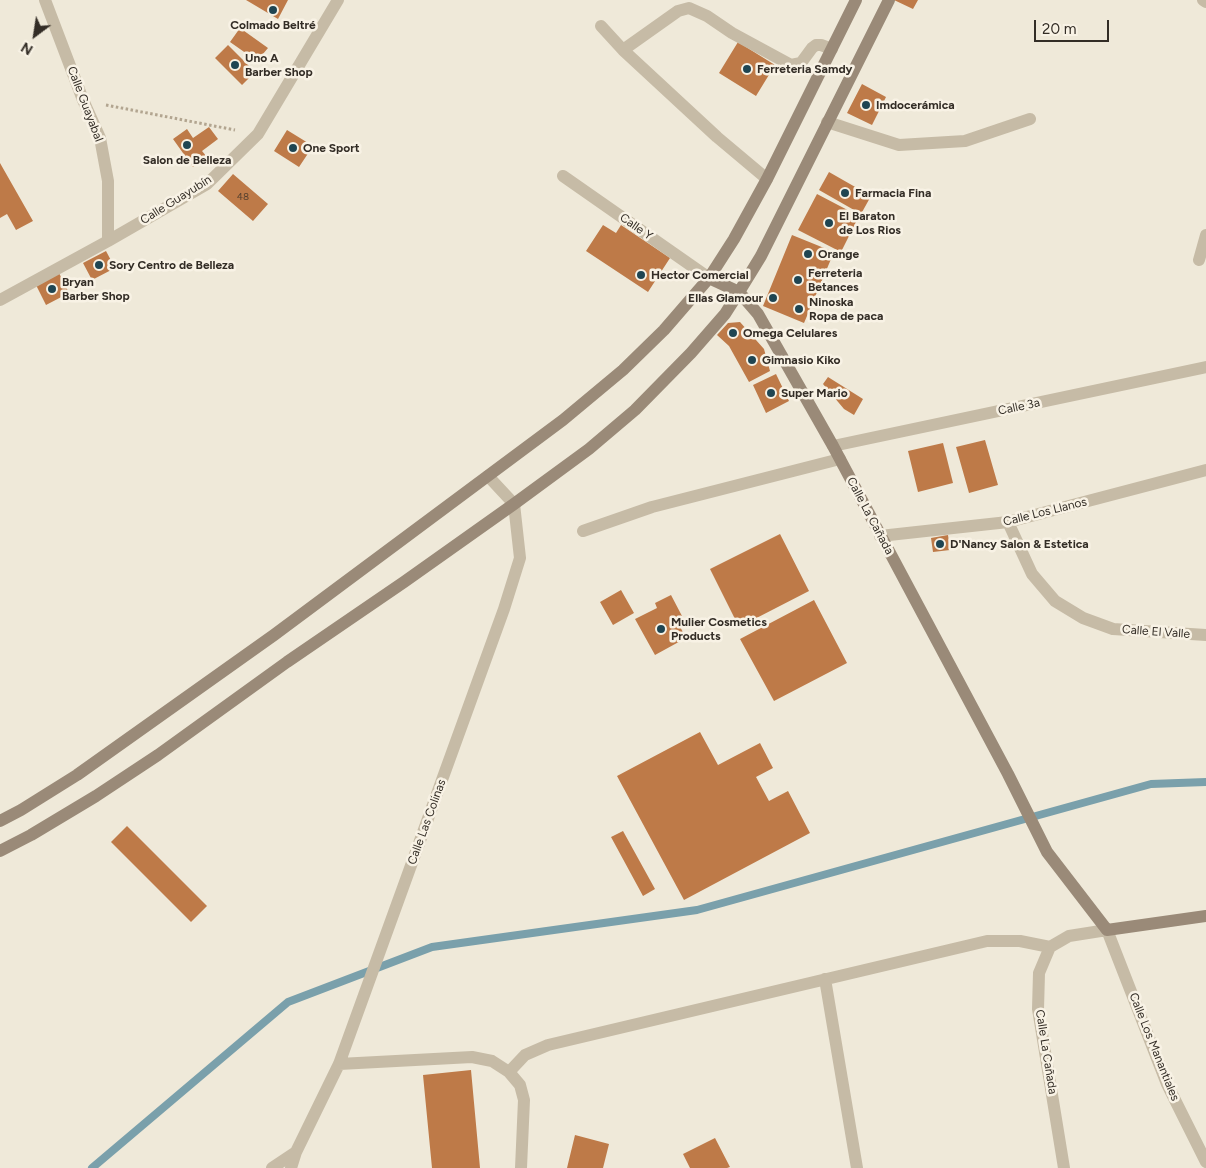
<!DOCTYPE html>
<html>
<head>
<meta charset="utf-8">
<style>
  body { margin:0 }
  #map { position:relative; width:1206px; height:1168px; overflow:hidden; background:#efe9d9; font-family:Figtree,sans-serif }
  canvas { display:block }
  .north { position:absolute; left:10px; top:10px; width:50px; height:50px; -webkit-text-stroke:4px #f8f2e5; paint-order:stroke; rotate:211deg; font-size:14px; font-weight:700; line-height:20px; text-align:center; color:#332d26 }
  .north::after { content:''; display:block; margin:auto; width:18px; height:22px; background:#332d26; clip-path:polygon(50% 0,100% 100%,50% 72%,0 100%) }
  .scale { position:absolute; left:1034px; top:20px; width:75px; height:22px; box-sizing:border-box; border:2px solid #332d26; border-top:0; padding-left:6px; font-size:15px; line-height:18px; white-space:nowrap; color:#332d26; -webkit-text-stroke:4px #f8f2e5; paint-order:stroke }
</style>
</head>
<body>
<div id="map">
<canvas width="1206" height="1168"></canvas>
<div class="north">N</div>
<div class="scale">20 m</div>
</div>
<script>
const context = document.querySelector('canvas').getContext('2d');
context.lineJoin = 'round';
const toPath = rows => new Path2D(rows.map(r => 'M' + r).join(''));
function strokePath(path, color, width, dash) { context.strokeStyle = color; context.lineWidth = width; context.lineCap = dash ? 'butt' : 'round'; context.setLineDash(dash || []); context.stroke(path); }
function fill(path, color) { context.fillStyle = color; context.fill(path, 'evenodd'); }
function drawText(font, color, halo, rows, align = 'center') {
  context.font = font + ' Figtree,sans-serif'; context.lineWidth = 5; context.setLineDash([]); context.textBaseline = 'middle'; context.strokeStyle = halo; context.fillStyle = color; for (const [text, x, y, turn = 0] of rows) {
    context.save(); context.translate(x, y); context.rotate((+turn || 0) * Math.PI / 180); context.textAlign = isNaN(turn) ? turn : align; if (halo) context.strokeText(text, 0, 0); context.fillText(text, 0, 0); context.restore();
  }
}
strokePath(toPath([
  [92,1168,288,1002,432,947,697,910,1151,784,1206,782]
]), '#7aa0ab', 8);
fill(toPath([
  [246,0,288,0,278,19],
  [894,0,918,0,913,9],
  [240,28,268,48,257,61,230,42],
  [738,42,775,65,756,96,719,73],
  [228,45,255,72,242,85,215,58],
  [862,84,886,97,872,125,847,113],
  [209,127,218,139,202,151,207,157,193,167,173,139,187,129,193,138],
  [287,130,313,146,299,167,274,151],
  [0,163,33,221,16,230,7,214,0,218],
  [829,172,871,196,861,214,819,190],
  [233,174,268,204,253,221,218,191],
  [817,194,859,216,841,252,798,230],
  [603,225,616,233,621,225,670,258,648,292,586,251],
  [792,235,834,252,804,323,763,306],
  [106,251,115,268,92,280,83,263],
  [59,273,69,293,46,305,36,285],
  [740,322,764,349,770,371,749,382,729,346,717,335,728,323],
  [776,374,789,401,766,413,753,385],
  [828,377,863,399,854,415,844,409,823,384],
  [985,440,998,485,969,493,956,447],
  [943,443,953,483,918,492,908,451],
  [780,534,809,591,739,627,710,569],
  [948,535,950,550,933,552,931,538],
  [621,590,634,613,613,625,600,602],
  [671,595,682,616,676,619,686,638,655,655,635,619,657,608,655,603],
  [814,600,847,663,774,701,740,639],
  [700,732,718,765,760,743,773,768,756,777,769,801,788,791,810,833,684,900,617,776],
  [127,826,207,906,191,922,111,842],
  [623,831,655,889,643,896,611,837],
  [471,1070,480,1168,432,1168,423,1075],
  [575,1135,609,1144,603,1168,567,1168],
  [715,1138,730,1167,727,1168,690,1168,683,1154]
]), '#be7a48');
strokePath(toPath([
  [106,105,235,130]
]), '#b2a590', 3, [2.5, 2.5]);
strokePath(toPath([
  [45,0,83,100,100,138,108,181,108,241],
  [1203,0,1206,2],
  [601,26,623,50,717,137,767,179],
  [623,50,678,11,689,8,707,16,732,33,791,65,801,63,812,48,816,45,821,45,832,49],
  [827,122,899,145,965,141,1030,119],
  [563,176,709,278],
  [1199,260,1206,235],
  [0,300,108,241,207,184,258,134,338,0],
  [833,446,1206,367],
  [1008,522,1032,574,1055,601,1083,618,1113,629,1206,635],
  [583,531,652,507,840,459],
  [880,536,1008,522,1206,470],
  [825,979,857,1168],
  [339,1064,472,1057,492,1061,509,1072,520,1085,524,1100,521,1168],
  [509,1072,525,1055,548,1045,987,941,1020,941,1050,947],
  [272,1168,296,1152],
  [291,1168,296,1152,339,1064,504,609,520,558,514,504,488,476],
  [1064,1168,1038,1009,1039,973,1050,947,1069,936,1107,930,1167,1084,1206,1162]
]), '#c6bba6', 12);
strokePath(toPath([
  [709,278,739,292,758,314,833,446,1008,774,1047,852,1107,930,1206,916],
  [0,821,21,810,77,775,274,635,563,420,623,370,664,330,709,278,734,239,767,179,856,0],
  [0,851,31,835,96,796,158,755,287,662,404,582,514,504,589,449,635,410,691,353,725,314,739,292,761,256,889,0]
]), '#9a8a78', 12);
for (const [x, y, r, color] of [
  [273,10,5,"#1f4552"],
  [235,65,5,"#1f4552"],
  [747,69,5,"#1f4552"],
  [866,105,5,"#1f4552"],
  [187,145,5,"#1f4552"],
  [293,148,5,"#1f4552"],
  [845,193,5,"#1f4552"],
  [829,223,5,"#1f4552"],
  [808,254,5,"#1f4552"],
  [99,265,5,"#1f4552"],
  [641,275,5,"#1f4552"],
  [798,280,5,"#1f4552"],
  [52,289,5,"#1f4552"],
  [773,298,5,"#1f4552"],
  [799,309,5,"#1f4552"],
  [733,333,5,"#1f4552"],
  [752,360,5,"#1f4552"],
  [771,393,5,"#1f4552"],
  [940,544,5,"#1f4552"],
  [661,629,5,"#1f4552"]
]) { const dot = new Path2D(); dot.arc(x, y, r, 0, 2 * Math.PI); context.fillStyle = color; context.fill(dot); strokePath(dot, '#f8f2e5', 2); }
drawText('10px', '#56402e', null, [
  ["48",243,197]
]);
drawText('bold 12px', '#332d26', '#f8f2e5', [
  ["Colmado Beltré",273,25,"center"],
  ["Uno A",245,58],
  ["Barber Shop",245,72],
  ["Ferreteria Samdy",757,69],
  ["Imdocerámica",876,105],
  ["One Sport",303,148],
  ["Salon de Belleza",187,160,"center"],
  ["Farmacia Fina",855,193],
  ["El Baraton",839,216],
  ["de Los Rios",839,230],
  ["Orange",818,254],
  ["Sory Centro de Belleza",109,265],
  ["Ferreteria",808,273],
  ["Betances",808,287],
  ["Hector Comercial",651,275],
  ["Bryan",62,282],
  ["Barber Shop",62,296],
  ["Ellas Glamour",763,298,"right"],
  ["Ninoska",809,302],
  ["Ropa de paca",809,316],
  ["Omega Celulares",743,333],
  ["Gimnasio Kiko",762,360],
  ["Super Mario",781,393],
  ["D'Nancy Salon & Estetica",950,544],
  ["Mulier Cosmetics",671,622],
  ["Products",671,636]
], 'left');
drawText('12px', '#332d26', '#f8f2e5', [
  ["Calle Guayabal",85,104,69],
  ["Calle Guayubín",176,200,-32],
  ["Calle Y",636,227,35],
  ["Calle 3a",1019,407,-12],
  ["Calle Los Llanos",1045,512,-14],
  ["Calle La Cañada",870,516,62],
  ["Calle El Valle",1156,632,4],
  ["Calle Las Colinas",427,822,-70],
  ["Calle Los Manantiales",1154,1047,68],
  ["Calle La Cañada",1046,1052,81]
]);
</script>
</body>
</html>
